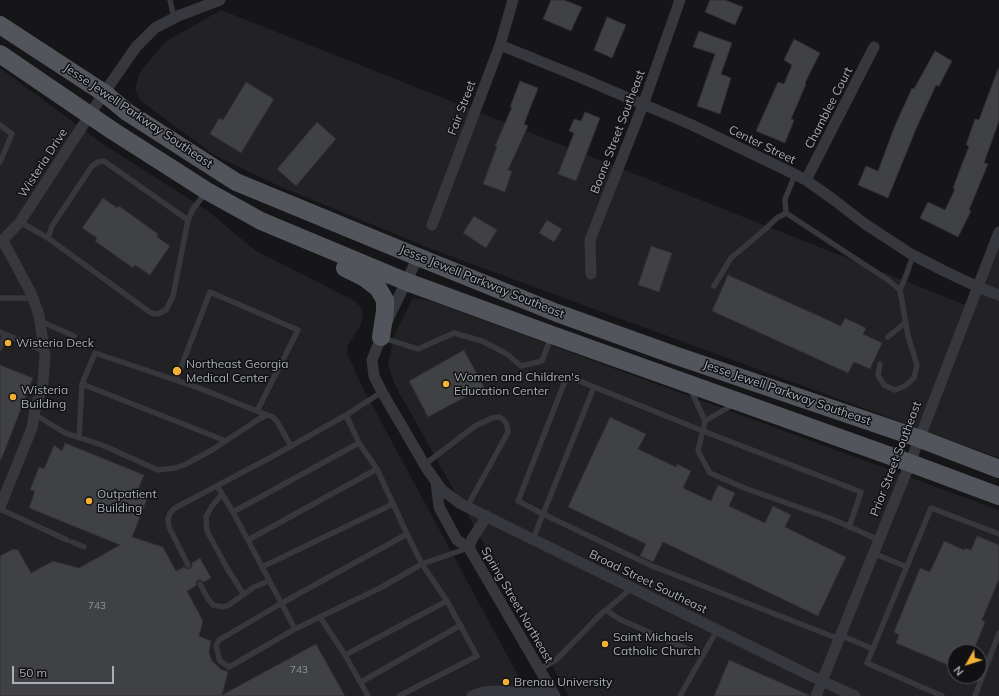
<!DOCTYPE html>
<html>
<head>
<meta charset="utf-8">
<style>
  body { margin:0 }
  #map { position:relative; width:999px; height:696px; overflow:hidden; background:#161618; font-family:Mulish,sans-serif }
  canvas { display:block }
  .north { position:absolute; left:947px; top:644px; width:40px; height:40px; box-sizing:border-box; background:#111113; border:1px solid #4d4f55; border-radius:50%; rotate:231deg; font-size:11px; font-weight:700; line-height:16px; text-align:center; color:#a8adb8 }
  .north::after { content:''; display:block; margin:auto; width:14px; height:18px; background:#f2b134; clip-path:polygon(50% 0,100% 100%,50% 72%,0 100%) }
  .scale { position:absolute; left:12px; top:666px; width:102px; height:18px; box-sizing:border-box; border:2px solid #a8adb8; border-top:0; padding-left:5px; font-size:12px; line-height:14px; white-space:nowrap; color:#a8adb8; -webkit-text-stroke:3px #111113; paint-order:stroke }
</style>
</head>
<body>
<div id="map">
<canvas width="999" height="696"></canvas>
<div class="north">N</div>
<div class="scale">50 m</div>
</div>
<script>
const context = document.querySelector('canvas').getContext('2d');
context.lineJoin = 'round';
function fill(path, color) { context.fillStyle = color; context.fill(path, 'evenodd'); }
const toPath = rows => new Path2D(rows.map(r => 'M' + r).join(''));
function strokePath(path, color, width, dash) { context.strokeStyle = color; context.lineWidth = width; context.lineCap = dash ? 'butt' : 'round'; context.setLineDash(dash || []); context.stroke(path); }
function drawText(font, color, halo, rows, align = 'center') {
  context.font = font + ' Mulish,sans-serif'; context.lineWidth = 3; context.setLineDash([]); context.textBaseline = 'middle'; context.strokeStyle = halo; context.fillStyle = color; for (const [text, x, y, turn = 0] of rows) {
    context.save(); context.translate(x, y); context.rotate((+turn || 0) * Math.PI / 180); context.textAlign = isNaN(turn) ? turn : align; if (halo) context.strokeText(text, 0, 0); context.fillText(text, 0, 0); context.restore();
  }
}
fill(toPath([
  [221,10,968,306,999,225,999,458,439,252,281,187,214,155,141,101,135,89,140,72,165,42],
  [0,68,103,144,208,211,256,251,353,300,362,308,363,315,360,327,348,345,347,353,363,388,514,668,530,696,0,696],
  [413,298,431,301,999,510,999,696,569,696,395,385,388,365,394,335],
  [955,652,979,652,979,676,955,676]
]), '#222225');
const building = toPath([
  [551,0,564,0,582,7,571,31,543,19,551,0],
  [710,0,725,0,743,7,735,25,705,12,710,0],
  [607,17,626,25,612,58,594,50,607,17],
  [699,31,732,43,721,74,731,78,720,114,697,106,715,54,693,47,699,31],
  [794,39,820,53,805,83,806,84,791,119,794,120,785,143,756,131,778,82,784,84,792,65,784,60,794,39],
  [935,51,952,61,939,86,936,85,916,129,888,198,858,185,866,166,878,171,894,128,912,88,914,89,935,51],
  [998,69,999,69,999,121,984,163,988,164,969,210,971,211,958,237,920,218,928,202,945,210,955,189,953,188,969,146,966,145,975,119,979,120,998,69],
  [520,81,538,88,524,124,528,126,508,170,512,171,505,192,483,184,497,146,495,146,512,107,510,107,520,81],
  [246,82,274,99,241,153,210,134,219,118,223,120,246,82],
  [585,112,600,118,576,181,558,174,574,133,569,131,574,119,581,121,585,112],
  [317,122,336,139,296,186,277,169,317,122],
  [103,198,117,208,119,206,158,234,157,237,170,246,150,275,135,265,133,268,95,241,97,238,82,228,103,198],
  [474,216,497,230,486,248,463,233,474,216],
  [547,220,562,229,554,242,539,233,547,220],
  [651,246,672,253,659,292,638,285,651,246],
  [728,275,841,326,845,318,866,328,863,334,882,343,870,369,854,362,848,373,712,311,728,275],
  [464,350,484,387,428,417,409,381,464,350],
  [0,365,33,378,1,460,0,460,0,365],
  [610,417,646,434,638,449,676,467,677,464,691,471,683,488,711,501,718,485,735,493,729,506,765,523,773,506,791,515,785,527,846,557,818,616,663,542,653,562,640,556,646,544,568,507,610,417],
  [65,443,144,475,138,490,149,494,132,537,163,547,176,571,184,567,187,569,190,569,192,566,192,563,200,558,211,578,204,582,201,580,198,580,196,583,196,586,187,591,203,621,199,636,211,641,209,652,212,661,221,669,228,672,222,695,316,644,345,696,0,696,0,556,13,549,18,550,31,573,53,561,79,568,120,545,29,508,35,491,30,490,39,467,44,469,54,445,62,451,65,443],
  [977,536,999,545,999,579,982,620,985,622,973,652,955,652,955,668,896,643,899,635,894,632,920,568,930,572,944,541,964,550,965,548,971,550,977,536],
  [729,660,809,695,809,696,714,696,729,660]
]);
fill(building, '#404145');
strokePath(building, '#303034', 1);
strokePath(toPath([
  [170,0,174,18],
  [0,125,12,134,0,162],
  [795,175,785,199,786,213,888,280,900,290,907,273,913,255],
  [20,222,48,238,151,313,158,314,166,310,173,296,188,220,193,209,206,192],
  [48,238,52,226,92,166,98,162,104,161,188,220],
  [714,286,731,258,762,232,777,218,786,213],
  [0,298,33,298],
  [40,321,74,336],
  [0,332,44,351],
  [888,337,906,322],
  [383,338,418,349,454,333,482,341,507,354,521,366,542,361,551,337],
  [0,348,5,334],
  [880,364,878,375,884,385,895,390,905,386,914,378,917,365,908,336,900,290],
  [176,380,210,292,298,330,257,411],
  [82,384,95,353,199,388,267,415],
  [594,387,543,514,652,566,839,639],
  [690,388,705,421,734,404],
  [34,414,65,433,102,445,158,470,175,468,184,465,212,450,259,419,267,415,273,417,278,423,291,446],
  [346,415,359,443,377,469,407,534,422,564,447,601,477,656,399,696],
  [705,421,698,451,710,473,747,489,832,519,879,540],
  [79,438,82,384,226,441],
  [424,465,475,426,492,418,499,417,504,420,507,425,508,432,467,507],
  [217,486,233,512,295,629],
  [222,494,212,506,206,517,207,531,227,568,244,595],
  [0,509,67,540],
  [233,512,359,443],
  [407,534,282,603,219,640,216,646,220,661,229,667,295,629,382,587,422,564,468,548],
  [533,539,543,514,518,501,567,376,703,431,861,492,849,527],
  [248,540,377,469],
  [72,542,84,547],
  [873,553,907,567],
  [188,565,169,527,168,519,170,513,175,508,277,454,346,415,382,392],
  [262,567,393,504],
  [200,584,208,599,213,605,223,607,229,605,254,587,269,581],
  [606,610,619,619,703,656],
  [320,617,345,655,368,696],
  [840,635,873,649],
  [345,655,447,601],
  [540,669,556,660,601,614,632,588],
  [361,682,461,625],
  [680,696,717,630],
  [942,696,867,663,931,508,999,534],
  [975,696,999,633]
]), '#37383d', 5.5);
strokePath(toPath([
  [500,45,579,77,692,125,784,169,806,180,834,200,865,224,911,254,942,270,978,287,999,295],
  [806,180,874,47],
  [432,225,500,45,513,0],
  [0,243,20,222,104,93,136,47,155,28,178,16,220,0],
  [418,257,391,313,372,360,374,376,382,392,427,469,442,490,461,504,811,676,855,696],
  [591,274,590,240,643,105,680,0],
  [436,482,439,507,457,540,469,548,555,696],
  [0,507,32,428,34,414,43,382,45,356,39,315,31,293,3,241],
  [469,548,472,539,487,516],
  [472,696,483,692,496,691,525,693,552,692],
  [816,696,910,463,999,232]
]), '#37383d', 11);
strokePath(toPath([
  [0,25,104,93,127,112,236,182,418,257,557,313,674,355,918,438,999,469],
  [0,54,113,131,207,191,261,221,407,282,552,335,910,463,999,496],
  [345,268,365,278,378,288,385,300,385,311,381,337]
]), '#53555c', 18);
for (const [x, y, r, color] of [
  [8,343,4,"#f2b134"],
  [177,371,5,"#f2b134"],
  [446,384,4,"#f2b134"],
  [13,397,4,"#f2b134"],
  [89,501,4,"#f2b134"],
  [605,644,4,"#f2b134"],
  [506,682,4,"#f2b134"]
]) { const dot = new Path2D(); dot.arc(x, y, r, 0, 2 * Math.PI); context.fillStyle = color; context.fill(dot); strokePath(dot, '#111113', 1.5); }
drawText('10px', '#8e929b', null, [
  ["743",97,606],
  ["743",299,670]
]);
drawText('12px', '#a8adb8', '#111113', [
  ["Fair Street",462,108,-69],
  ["Chamblee Court",829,108,-63],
  ["Jesse Jewell Parkway Southeast",138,116,34],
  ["Boone Street Southeast",618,132,-69],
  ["Center Street",762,145,26],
  ["Wisteria Drive",43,163,-57],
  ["Jesse Jewell Parkway Southeast",482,282,22],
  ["Jesse Jewell Parkway Southeast",787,393,19],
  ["Prior Street Southeast",896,459,-69],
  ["Broad Street Southeast",648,582,26],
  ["Spring Street Northeast",517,605,60]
]);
drawText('12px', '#a8adb8', '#111113', [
  ["Wisteria Deck",16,343],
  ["Northeast Georgia",186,364],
  ["Medical Center",186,378],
  ["Women and Children's",454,377],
  ["Education Center",454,391],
  ["Wisteria",21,390],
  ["Building",21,404],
  ["Outpatient",97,494],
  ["Building",97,508],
  ["Saint Michaels",613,637],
  ["Catholic Church",613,651],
  ["Brenau University",514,682]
], 'left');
</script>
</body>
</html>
